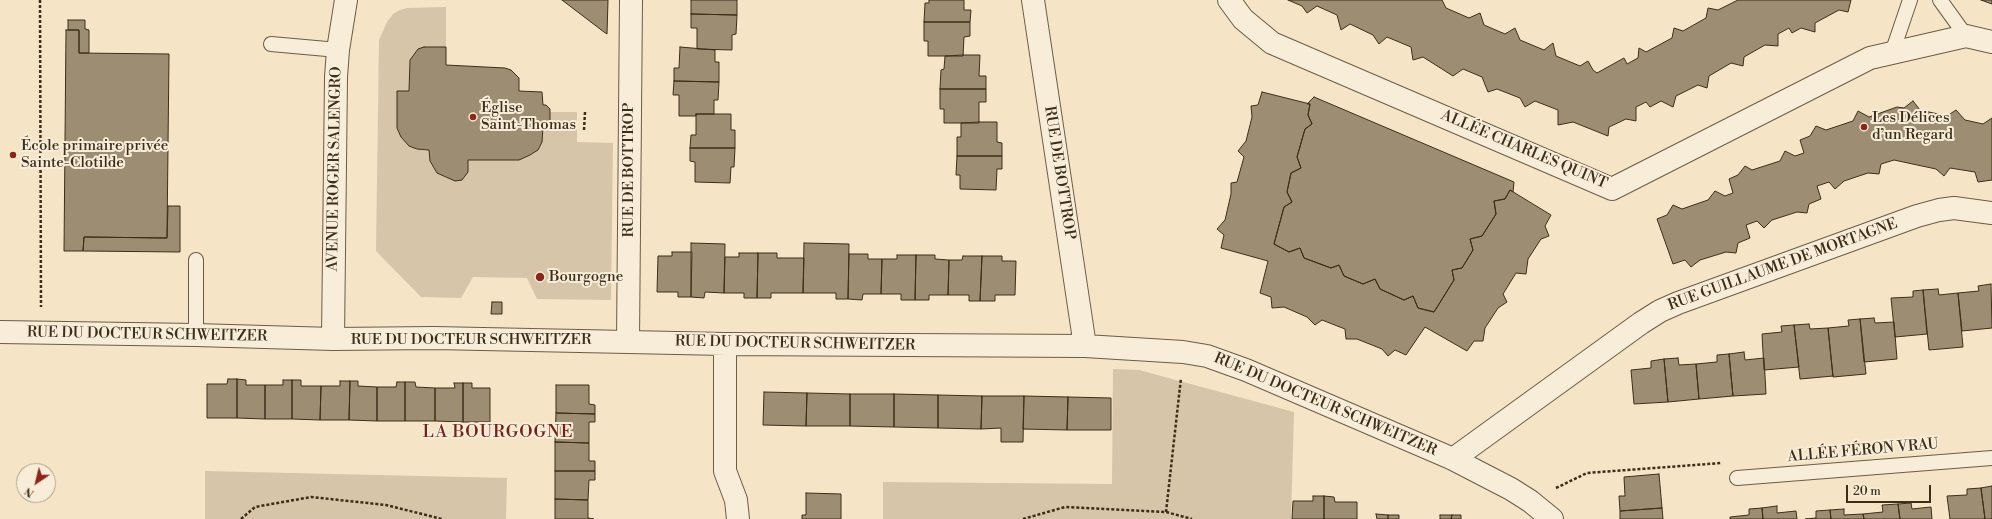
<!DOCTYPE html>
<html>
<head>
<meta charset="utf-8">
<style>
  body { margin:0 }
  #map { position:relative; width:1992px; height:519px; overflow:hidden; background:#f5e4c5; font-family:"Libre Bodoni",serif }
  canvas { display:block }
  .north { position:absolute; left:16px; top:463px; width:40px; height:40px; box-sizing:border-box; background:#f8edd9; border:1px solid #ada18d; border-radius:50%; rotate:215deg; font-size:11px; font-weight:700; line-height:16px; text-align:center; color:#3d2e1a }
  .north::after { content:''; display:block; margin:auto; width:14px; height:18px; background:#8f2418; clip-path:polygon(50% 0,100% 100%,50% 72%,0 100%) }
  .scale { position:absolute; left:1846px; top:485px; width:85px; height:18px; box-sizing:border-box; border:2px solid #3d2e1a; border-top:0; padding-left:5px; font-size:12px; line-height:14px; white-space:nowrap; color:#3d2e1a; -webkit-text-stroke:3px #f8edd9; paint-order:stroke }
</style>
</head>
<body>
<div id="map">
<canvas width="1992" height="519"></canvas>
<div class="north">N</div>
<div class="scale">20 m</div>
</div>
<script>
const context = document.querySelector('canvas').getContext('2d');
context.lineJoin = 'round';
function fill(path, color) { context.fillStyle = color; context.fill(path, 'evenodd'); }
const toPath = rows => new Path2D(rows.map(r => 'M' + r).join(''));
function strokePath(path, color, width, dash) { context.strokeStyle = color; context.lineWidth = width; context.lineCap = dash ? 'butt' : 'round'; context.setLineDash(dash || []); context.stroke(path); }
function drawText(font, color, halo, rows, align = 'center') {
  context.font = font + ' "Libre Bodoni",serif'; context.lineWidth = 4; context.setLineDash([]); context.textBaseline = 'middle'; context.strokeStyle = halo; context.fillStyle = color; for (const [text, x, y, turn = 0] of rows) {
    context.save(); context.translate(x, y); context.rotate((+turn || 0) * Math.PI / 180); context.textAlign = isNaN(turn) ? turn : align; if (halo) context.strokeText(text, 0, 0); context.fillText(text, 0, 0); context.restore();
  }
}
fill(toPath([
  [446,7,446,47,424,47,418,49,410,60,409,91,397,92,397,128,401,137,409,146,417,149,429,150,430,161,437,173,468,160,512,160,524,158,538,150,542,142,543,127,547,126,550,112,577,112,577,142,613,143,611,300,537,299,527,278,473,277,461,298,421,297,376,251,379,40,387,22,393,14,400,10,407,8],
  [1113,369,1139,370,1294,412,1291,519,883,519,883,482,1112,484],
  [205,471,507,478,506,519,205,519]
]), '#d6c5a8');
const building = toPath([
  [562,0,608,0,607,34,604,32,562,0],
  [691,0,737,0,737,15,691,14,691,0],
  [929,0,964,0,964,10,971,10,970,22,924,22,925,3,929,3,929,0],
  [1288,0,1442,0,1446,8,1469,18,1480,13,1484,25,1505,34,1515,28,1520,40,1544,50,1553,43,1556,56,1580,66,1588,61,1593,70,1597,73,1624,58,1627,64,1638,58,1639,48,1646,52,1672,38,1674,28,1683,31,1706,18,1708,8,1718,10,1738,0,1851,0,1848,12,1839,10,1815,23,1815,32,1801,28,1792,33,1789,28,1778,34,1778,46,1765,45,1744,57,1743,66,1731,63,1709,76,1707,88,1698,85,1676,96,1673,107,1661,101,1650,107,1646,102,1636,107,1636,121,1626,119,1609,127,1608,136,1573,122,1558,125,1558,110,1535,101,1525,107,1520,98,1497,89,1488,92,1482,77,1463,69,1453,76,1423,57,1413,60,1411,47,1387,37,1379,44,1373,35,1350,24,1341,30,1337,15,1317,6,1307,13,1302,6,1288,0],
  [1981,0,1992,0,1992,4,1981,0],
  [691,14,737,15,736,34,732,35,732,50,697,49,697,28,691,28,691,14],
  [68,20,85,20,85,29,89,30,89,53,79,53,79,30,68,30,68,20],
  [924,22,970,22,970,36,964,37,963,56,928,56,928,41,924,41,924,22],
  [66,30,79,30,79,53,169,54,167,238,84,237,83,251,64,251,66,30],
  [424,47,446,47,446,65,505,68,511,70,519,78,519,91,542,92,543,105,546,105,550,109,550,122,547,126,543,127,542,142,538,150,530,155,519,160,468,160,468,172,462,180,455,181,437,173,430,161,429,150,417,149,409,146,401,137,397,128,397,91,409,91,410,60,418,49,424,47],
  [680,47,715,50,715,62,719,62,719,82,674,81,674,68,679,68,680,47],
  [963,55,980,55,979,76,986,76,986,89,940,89,941,70,944,69,945,56,963,55],
  [674,81,719,82,718,100,714,100,714,114,696,114,696,116,679,116,679,95,673,95,674,81],
  [940,89,986,89,986,102,979,102,979,123,944,123,944,109,940,109,940,89],
  [1262,92,1310,104,1308,115,1312,124,1305,129,1297,157,1301,168,1291,173,1287,192,1292,202,1284,207,1274,244,1289,252,1300,248,1304,258,1331,268,1339,265,1344,276,1363,284,1375,279,1380,289,1404,300,1413,296,1418,308,1434,312,1454,280,1452,270,1462,268,1473,250,1470,239,1482,236,1496,214,1494,201,1505,199,1510,190,1551,215,1545,226,1549,236,1541,239,1528,259,1526,274,1516,273,1503,294,1507,302,1498,308,1485,328,1483,341,1474,341,1467,351,1425,327,1406,355,1395,350,1388,356,1382,349,1357,339,1346,339,1345,329,1322,320,1315,325,1307,317,1284,307,1272,308,1271,297,1260,293,1268,261,1221,248,1224,235,1217,229,1225,220,1231,194,1231,183,1237,182,1244,157,1238,151,1246,141,1252,117,1251,106,1258,105,1262,92],
  [1314,97,1514,182,1513,192,1510,190,1505,199,1494,201,1496,214,1482,236,1470,239,1473,250,1462,268,1452,270,1454,280,1434,312,1418,308,1413,296,1404,300,1380,289,1375,279,1363,284,1344,276,1339,265,1331,268,1304,258,1300,248,1289,252,1274,244,1284,207,1292,202,1287,192,1291,173,1301,168,1297,157,1305,129,1312,124,1308,115,1310,104,1307,104,1314,97],
  [1913,101,1920,110,1947,116,1956,110,1965,120,1983,124,1992,118,1992,180,1978,182,1975,172,1950,168,1944,176,1936,169,1894,160,1881,164,1879,174,1868,173,1844,181,1835,189,1829,182,1817,186,1821,199,1809,204,1807,213,1797,212,1772,220,1764,228,1757,221,1746,225,1750,238,1738,243,1736,253,1726,252,1700,260,1691,267,1685,260,1673,264,1657,219,1667,215,1673,205,1682,209,1708,200,1715,191,1725,196,1733,193,1729,179,1738,175,1745,166,1752,170,1780,161,1785,151,1795,156,1804,153,1800,140,1810,136,1816,126,1826,130,1853,121,1858,111,1869,117,1897,107,1904,108,1913,101],
  [696,114,731,114,731,130,735,130,735,148,690,148,691,135,696,135,696,114],
  [979,122,997,122,997,142,1002,143,1002,156,957,156,957,137,961,137,961,123,979,122],
  [690,148,735,148,734,167,731,167,730,183,695,182,695,162,690,161,690,148],
  [957,156,1002,156,1002,169,997,169,996,190,960,189,960,175,956,175,957,156],
  [168,206,180,206,180,252,83,251,84,237,167,238,168,206],
  [691,243,725,244,724,293,705,292,704,298,691,297,691,243],
  [804,243,849,244,848,299,836,299,836,293,803,293,804,243],
  [672,252,692,252,691,297,678,297,678,292,657,292,658,256,672,256,672,252],
  [739,253,758,253,757,298,744,298,744,293,724,293,725,257,739,257,739,253],
  [758,253,777,253,777,258,804,258,803,293,771,293,771,298,757,298,758,253],
  [849,254,868,254,868,259,882,259,881,294,863,294,862,300,848,299,849,254],
  [897,255,916,255,915,300,901,300,901,294,881,294,882,259,897,259,897,255],
  [916,255,935,255,935,259,949,260,948,295,929,295,929,300,915,300,916,255],
  [963,256,982,256,980,301,969,301,969,295,948,295,949,260,962,260,963,256],
  [982,256,1002,256,1002,261,1016,261,1015,295,995,295,995,301,980,301,982,256],
  [1991,284,1992,328,1962,331,1958,293,1979,291,1978,286,1991,284],
  [1938,289,1939,295,1958,293,1963,347,1929,350,1923,290,1938,289],
  [1923,290,1927,334,1895,337,1891,298,1913,297,1913,291,1923,290],
  [492,302,502,302,502,314,491,314,492,302],
  [1874,318,1875,323,1894,322,1897,359,1864,362,1860,319,1874,318],
  [1860,319,1866,374,1833,377,1828,328,1849,326,1848,320,1860,319],
  [1809,324,1810,329,1828,328,1833,376,1800,379,1794,325,1809,324],
  [1794,325,1799,367,1764,370,1762,334,1782,332,1781,326,1794,325],
  [1744,352,1745,360,1764,358,1766,394,1733,396,1729,354,1744,352],
  [1729,354,1733,396,1699,399,1696,364,1717,362,1717,355,1729,354],
  [1678,358,1679,365,1696,364,1699,399,1668,402,1664,359,1678,358],
  [1664,359,1668,402,1634,404,1631,370,1651,368,1651,361,1664,359],
  [228,379,237,379,237,418,207,418,207,384,227,384,228,379],
  [237,379,246,380,246,385,265,385,265,419,237,418,237,379],
  [283,380,292,380,292,419,265,419,265,385,283,385,283,380],
  [292,380,301,380,301,386,321,386,320,420,292,419,292,380],
  [340,381,350,381,349,420,320,420,321,386,340,386,340,381],
  [350,381,358,381,358,386,377,387,377,421,349,420,350,381],
  [397,382,405,382,405,421,377,421,377,387,396,387,397,382],
  [405,382,415,382,416,387,435,388,435,421,405,421,405,382],
  [454,383,463,383,463,422,435,421,435,388,455,388,454,383],
  [463,383,472,383,472,388,490,388,490,422,463,422,463,383],
  [556,385,589,385,589,404,595,405,595,414,556,413,556,385],
  [764,392,807,393,806,426,763,425,764,392],
  [807,393,850,394,850,426,806,426,807,393],
  [850,394,894,394,894,427,850,426,850,394],
  [894,394,938,395,938,428,894,427,894,394],
  [938,395,982,396,981,429,938,428,938,395],
  [982,396,1024,396,1023,442,1001,442,1001,428,981,429,982,396],
  [1024,396,1068,397,1067,430,1023,429,1024,396],
  [1068,397,1111,398,1111,430,1067,430,1068,397],
  [556,413,595,414,595,422,589,422,589,443,555,442,556,413],
  [555,442,589,443,589,461,595,461,595,471,555,471,555,442],
  [555,471,595,471,595,480,589,480,588,500,555,499,555,471],
  [1659,474,1662,508,1620,511,1619,496,1625,496,1624,477,1659,474],
  [1992,486,1992,519,1985,519,1981,488,1992,486],
  [1981,488,1985,519,1950,519,1947,496,1967,495,1967,489,1981,488],
  [806,493,841,494,841,519,802,519,802,515,806,515,806,493],
  [1313,496,1324,496,1324,519,1292,519,1293,501,1313,501,1313,496],
  [1324,496,1334,497,1335,502,1357,502,1357,519,1324,519,1324,496],
  [555,499,588,500,588,518,594,519,555,519,555,499],
  [1911,503,1912,509,1931,507,1932,519,1900,519,1898,504,1911,503],
  [1898,504,1900,519,1864,519,1863,514,1883,512,1882,505,1898,504],
  [1777,506,1777,513,1796,511,1797,519,1763,519,1762,508,1777,506],
  [1662,508,1663,519,1620,519,1620,511,1662,508],
  [1762,508,1763,519,1730,519,1730,517,1749,515,1749,509,1762,508],
  [1844,509,1844,515,1863,514,1864,519,1831,519,1830,510,1844,509],
  [1830,510,1831,519,1805,519,1816,518,1816,511,1830,510],
  [1376,514,1388,515,1388,519,1377,519,1376,514],
  [1388,515,1399,515,1399,519,1388,519,1388,515],
  [1440,515,1452,515,1451,519,1440,519,1440,515],
  [1452,515,1461,515,1461,519,1451,519,1452,515]
]);
fill(building, '#9d8d73');
strokePath(building, '#3d2e1a', 1);
const lane = toPath([
  [1940,0,1966,36],
  [271,44,338,50],
  [1892,53,1910,0],
  [196,335,196,260],
  [1737,478,1992,458]
]);
const street = toPath([
  [1033,0,1085,346],
  [1229,0,1243,19,1272,43,1612,189,1870,58,1966,36,1992,42],
  [0,332,196,335,333,339,434,338,725,344,1085,346,1183,352,1207,356,1246,370,1453,459,1511,489,1530,501,1552,519],
  [333,339,336,77,338,50,346,0],
  [628,341,631,0],
  [725,344,725,471,736,500,738,519],
  [1453,459,1641,323,1660,311,1678,303,1917,216,1939,210,1954,208,1992,213]
]);
strokePath(lane, '#6b5c45', 16);
strokePath(street, '#6b5c45', 24);
strokePath(toPath([
  [40,0,41,307],
  [584,130,585,112],
  [1556,488,1587,473,1721,463],
  [1166,512,1181,378],
  [241,519,255,507,311,497,386,505,442,519],
  [1023,519,1065,507,1166,512,1192,519]
]), '#3d2e1a', 2.5, [3, 2]);
strokePath(lane, '#f8edd9', 14);
strokePath(street, '#f8edd9', 22);
for (const [x, y, r, color] of [
  [473,117,4,"#8f2418"],
  [1864,127,4,"#8f2418"],
  [13,155,4,"#8f2418"],
  [540,277,5,"#8f2418"]
]) { const dot = new Path2D(); dot.arc(x, y, r, 0, 2 * Math.PI); context.fillStyle = color; context.fill(dot); strokePath(dot, '#f8edd9', 1.5); }
drawText('15px', '#3d2e1a', '#f8edd9', [
  ["Église",481,108],
  ["Saint-Thomas",481,125],
  ["Les Délices",1872,118],
  ["d’un Regard",1872,135],
  ["École primaire privée",21,146],
  ["Sainte-Clotilde",21,163],
  ["Bourgogne",549,277]
], 'left');
drawText('15px', '#3d2e1a', '#f8edd9', [
  ["ALLÉE CHARLES QUINT",1524,150,23],
  ["AVENUE ROGER SALENGRO",335,169,-89],
  ["RUE DE BOTTROP",629,170,-90],
  ["RUE DE BOTTROP",1059,173,81],
  ["RUE GUILLAUME DE MORTAGNE",1783,265,-20],
  ["RUE DU DOCTEUR SCHWEITZER",147,335,1],
  ["RUE DU DOCTEUR SCHWEITZER",471,340],
  ["RUE DU DOCTEUR SCHWEITZER",795,344,1],
  ["RUE DU DOCTEUR SCHWEITZER",1325,405,23],
  ["ALLÉE FÉRON VRAU",1863,451,-5]
]);
context.letterSpacing = '1px';
drawText('17px', '#7a1f14', '#f8edd9', [
  ["LA BOURGOGNE",498,433]
]);
context.letterSpacing = '0px';
</script>
</body>
</html>
